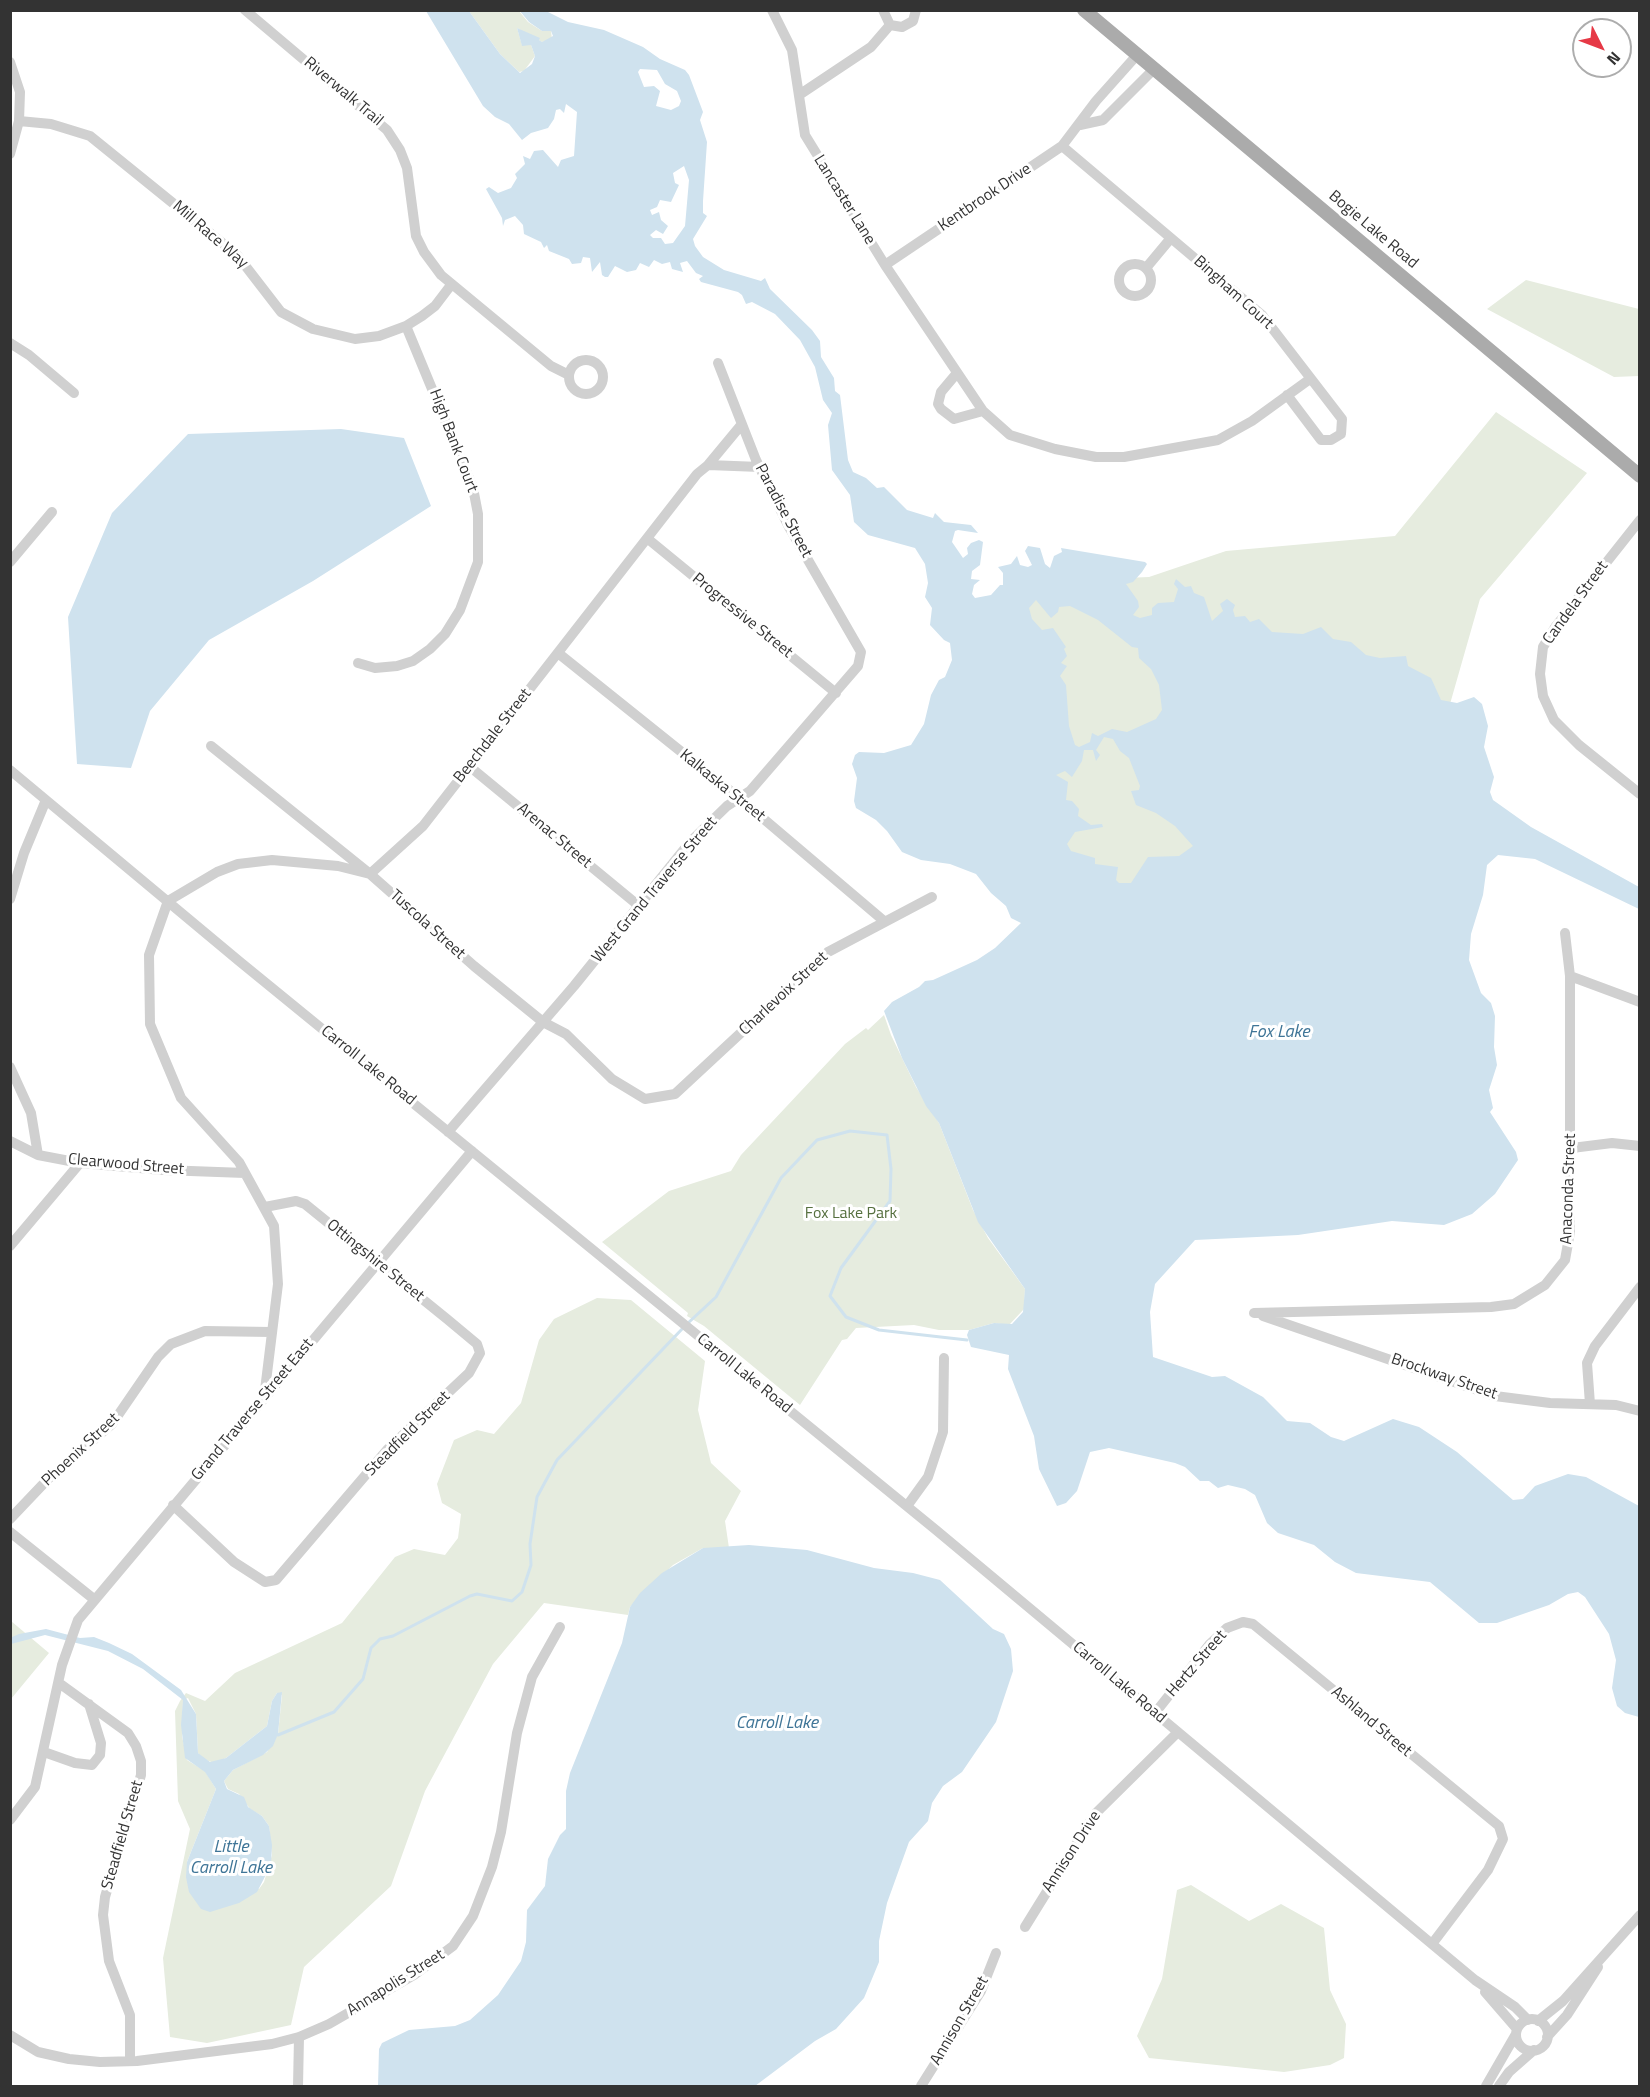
<!DOCTYPE html>
<html>
<head>
<meta charset="utf-8">
<style>
  body { margin:0 }
  #map { position:relative; width:1650px; height:2097px; overflow:hidden; background:#fff; font-family:"Titillium Web",sans-serif }
  canvas { display:block }
  .frame { position:absolute; inset:0; border:12px solid #333; pointer-events:none }
  .north { position:absolute; left:1572px; top:18px; width:60px; height:60px; box-sizing:border-box; background:#fff; border:2px solid #adadad; border-radius:50%; rotate:132deg; font-size:16px; font-weight:700; line-height:24px; text-align:center; color:#333 }
  .north::after { content:''; display:block; margin:auto; width:21px; height:27px; background:#e63946; clip-path:polygon(50% 0,100% 100%,50% 72%,0 100%) }
</style>
</head>
<body>
<div id="map">
<canvas width="1650" height="2097"></canvas>
<div class="frame"></div>
<div class="north">N</div>
</div>
<script>
const context = document.querySelector('canvas').getContext('2d');
context.lineJoin = 'round';
function fill(path, color) { context.fillStyle = color; context.fill(path, 'evenodd'); }
const toPath = rows => new Path2D(rows.map(r => 'M' + r).join(''));
function strokePath(path, color, width, dash) { context.strokeStyle = color; context.lineWidth = width; context.lineCap = dash ? 'butt' : 'round'; context.setLineDash(dash || []); context.stroke(path); }
function drawText(font, color, halo, rows, align = 'center') {
  context.font = font + ' "Titillium Web",sans-serif'; context.lineWidth = 6; context.setLineDash([]); context.textBaseline = 'middle'; context.strokeStyle = halo; context.fillStyle = color; for (const [text, x, y, turn = 0] of rows) {
    context.save(); context.translate(x, y); context.rotate((+turn || 0) * Math.PI / 180); context.textAlign = isNaN(turn) ? turn : align; if (halo) context.strokeText(text, 0, 0); context.fillText(text, 0, 0); context.restore();
  }
}
fill(toPath([
  [469,11,519,11,528,22,542,31,551,31,552,39,542,42,517,28,522,45,531,45,535,56,524,71,519,72,500,54],
  [1526,280,1639,309,1639,376,1614,377,1487,309],
  [1496,412,1587,473,1480,599,1440,739,1156,908,1050,876,1017,597,1051,581,1149,577,1226,551,1395,536],
  [884,1015,891,1035,916,1087,939,1123,973,1210,988,1238,1025,1289,1024,1309,1009,1325,994,1323,969,1330,939,1330,914,1325,856,1328,847,1339,842,1340,800,1405,704,1326,687,1316,688,1313,602,1242,669,1191,731,1171,741,1155,845,1044,866,1028,868,1030],
  [597,1298,631,1300,705,1361,698,1410,711,1463,741,1491,725,1521,729,1548,703,1548,673,1565,630,1607,628,1615,544,1603,493,1664,425,1791,391,1886,304,1967,291,2025,207,2043,170,2037,163,1958,190,1829,178,1801,175,1711,180,1701,186,1693,205,1701,235,1673,342,1623,395,1557,414,1549,445,1555,458,1538,461,1514,442,1503,437,1484,454,1440,477,1430,494,1434,521,1403,539,1340,554,1319],
  [277,1693,282,1695,278,1734,267,1752,233,1770,224,1781,228,1789,239,1794,250,1809,262,1816,269,1826,272,1855,264,1882,259,1889,187,1869,187,1862,216,1789,205,1771,187,1760,182,1736,183,1700,188,1698,196,1714,198,1753,203,1759,214,1763,226,1758,267,1726,272,1701],
  [11,1621,49,1653,11,1699],
  [1191,1885,1249,1921,1281,1904,1324,1928,1330,1990,1346,2024,1344,2058,1330,2065,1284,2072,1149,2058,1137,2036,1162,1979,1177,1890]
]), '#e6ecdf');
fill(toPath([
  [519,10,546,11,568,22,604,30,643,47,660,59,685,70,689,75,703,112,700,120,707,142,703,201,703,213,707,216,693,239,695,246,703,257,724,270,761,281,765,278,770,289,812,330,820,341,821,357,834,378,835,391,840,395,848,460,853,472,866,478,877,488,884,487,907,510,933,518,935,513,944,522,971,525,978,533,958,530,955,531,952,542,963,558,968,554,967,548,971,543,979,540,983,542,980,565,972,571,971,579,980,580,974,585,972,594,975,598,991,595,1000,585,1003,585,1003,573,998,567,1011,564,1017,556,1020,565,1028,567,1032,565,1025,551,1028,546,1040,548,1045,564,1050,568,1054,556,1062,552,1061,548,1145,562,1147,564,1142,572,1133,582,1126,584,1138,601,1139,607,1133,615,1140,618,1152,615,1152,608,1158,603,1174,602,1178,589,1174,584,1176,579,1185,587,1191,586,1194,593,1204,597,1212,621,1223,611,1220,604,1227,599,1235,605,1233,610,1235,617,1245,616,1250,622,1259,619,1272,632,1303,634,1321,627,1333,639,1351,642,1366,655,1380,658,1406,656,1408,666,1431,678,1441,700,1457,703,1474,697,1482,704,1488,726,1484,747,1494,777,1490,792,1493,800,1531,827,1639,887,1639,909,1535,859,1498,855,1487,865,1483,895,1471,934,1469,960,1481,993,1491,1003,1495,1016,1494,1047,1497,1065,1489,1090,1493,1108,1490,1112,1516,1152,1518,1160,1495,1194,1472,1214,1444,1225,1392,1221,1298,1235,1195,1240,1155,1284,1150,1312,1153,1357,1212,1377,1225,1376,1263,1397,1287,1421,1310,1423,1331,1437,1344,1441,1393,1419,1419,1427,1457,1452,1513,1500,1523,1499,1535,1486,1568,1474,1586,1477,1639,1506,1639,1717,1625,1713,1617,1706,1612,1688,1616,1660,1609,1634,1585,1597,1578,1592,1568,1594,1549,1605,1497,1623,1479,1623,1430,1582,1356,1573,1335,1562,1314,1545,1278,1533,1267,1523,1255,1495,1245,1489,1228,1485,1218,1488,1209,1481,1200,1481,1185,1467,1175,1463,1109,1448,1090,1452,1077,1491,1066,1503,1057,1506,1039,1469,1034,1436,1008,1369,1009,1355,971,1347,967,1335,969,1330,994,1323,1012,1324,1023,1312,1025,1289,978,1222,939,1123,926,1106,902,1058,884,1011,892,1002,919,987,925,981,933,980,977,960,995,948,1021,923,1011,918,1006,906,991,893,976,874,950,864,921,860,902,852,887,831,876,820,856,808,854,801,857,778,852,764,855,755,859,752,884,753,911,745,924,724,931,695,939,680,945,677,952,660,950,643,944,640,930,625,932,608,925,597,928,583,925,564,915,548,868,535,854,522,850,495,832,470,828,425,832,413,823,400,815,367,800,340,775,314,752,302,746,304,742,295,738,292,701,282,699,279,703,276,696,273,687,261,680,263,683,272,672,269,670,262,662,264,654,260,649,267,640,263,636,270,627,272,615,266,608,277,605,277,602,275,600,262,592,272,590,258,583,257,581,263,572,264,569,259,549,251,547,245,544,248,541,242,524,234,523,225,515,216,505,220,503,226,502,218,486,189,489,187,498,193,511,188,517,178,515,174,525,164,523,156,530,159,534,151,543,150,558,167,561,160,574,156,577,112,566,104,564,113,560,109,556,110,554,119,548,128,531,133,522,140,509,124,495,117,483,106,426,11,469,11,500,54,520,73,532,64,535,56,531,45,522,46,517,28,540,38,539,40,542,42,553,36,551,31,542,31,529,22],
  [640,69,657,70,665,84,677,91,681,101,679,106,671,110,656,106,660,91,654,86,644,87,638,72],
  [684,166,689,180,685,226,673,243,665,244,661,238,653,238,650,235,656,230,663,234,668,226,661,220,659,212,652,215,650,210,657,207,660,200,671,202,679,185,675,183,673,173],
  [1036,600,1051,618,1058,612,1059,607,1070,606,1098,620,1132,647,1138,648,1139,658,1151,669,1159,685,1162,710,1156,719,1127,732,1112,729,1098,736,1092,733,1090,742,1079,747,1075,745,1069,726,1066,685,1060,676,1067,666,1061,663,1067,656,1064,649,1066,647,1053,628,1042,630,1032,619,1029,608],
  [1104,737,1113,739,1120,751,1129,758,1140,786,1139,790,1131,791,1136,805,1156,813,1175,826,1193,846,1179,856,1148,857,1131,883,1119,883,1116,880,1118,867,1095,864,1095,858,1071,851,1067,844,1075,832,1103,827,1102,824,1091,825,1078,816,1079,809,1072,801,1066,800,1068,782,1056,775,1065,771,1072,777,1082,761,1084,750,1093,750,1096,761,1100,755,1096,750],
  [341,429,404,438,431,506,313,581,209,640,150,711,131,768,77,764,68,617,112,513,188,434],
  [749,1545,807,1550,874,1568,913,1573,940,1580,993,1629,1004,1634,1011,1649,1013,1671,996,1722,962,1772,943,1786,932,1803,928,1821,909,1842,887,1903,879,1941,879,1962,864,1998,836,2029,815,2041,755,2086,378,2086,379,2049,382,2043,409,2030,455,2026,470,2020,498,1995,521,1961,526,1942,527,1910,545,1886,548,1859,560,1835,566,1829,566,1791,570,1773,622,1643,630,1607,640,1593,662,1573,703,1548],
  [46,1629,80,1638,94,1637,109,1643,132,1654,181,1690,196,1714,198,1753,210,1762,226,1758,267,1726,272,1701,277,1693,282,1692,278,1734,273,1746,263,1755,233,1770,224,1781,227,1789,244,1797,248,1807,262,1816,269,1826,272,1845,271,1865,257,1892,239,1903,210,1912,201,1909,189,1892,186,1877,187,1862,216,1789,205,1772,185,1758,181,1725,183,1700,143,1669,108,1651,45,1635,11,1644,10,1638,19,1634]
]), '#cfe2ee');
strokePath(toPath([
  [688,1323,716,1297,781,1178,817,1140,850,1131,887,1135,891,1169,890,1201,841,1268,830,1296,846,1317,879,1330,967,1340],
  [278,1735,334,1712,363,1679,371,1648,380,1639,393,1636,470,1596,477,1594,512,1601,522,1592,531,1565,530,1544,537,1497,557,1460,683,1328]
]), '#cfe2ee', 3);
strokePath(toPath([
  [245,10,387,130,400,150,407,168,416,236,424,252,441,275,551,366,569,375],
  [772,10,792,50,805,135,885,265,983,411,1010,435,1055,449,1096,457,1124,457,1218,440,1252,421,1310,379],
  [883,10,890,25,902,27,913,21,916,10],
  [10,62,20,92,19,121,10,154],
  [799,95,871,47,890,25],
  [19,121,51,124,90,136,237,255,281,312,313,329,355,339,379,336,406,326,422,316,435,306,451,285],
  [1080,125,1103,120,1154,69],
  [1062,146,1262,315,1342,419,1341,434,1331,440,1321,440,1287,395],
  '1119 280a16 16 0 1 1 32 0a16 16 0 1 1-32 0Z',
  [885,265,1062,146,1096,101,1137,55],
  [1146,268,1171,238],
  [10,343,29,355,74,393],
  '569 377a17 17 0 1 1 34 0a17 17 0 1 1-34 0Z',
  [957,373,941,392,938,404,941,409,954,419,983,411],
  [708,465,742,424],
  [1640,520,1556,626,1543,647,1540,674,1543,696,1554,720,1579,745,1640,794],
  [648,539,836,693],
  [10,562,52,512],
  [558,653,739,798,884,921],
  [358,663,375,668,397,666,413,661,430,649,445,634,460,610,478,562,478,514,473,488,406,326],
  [211,746,370,874,474,966,543,1022,566,1034,612,1079,645,1099,675,1094,828,952,932,897],
  [469,766,639,906],
  [10,770,239,961,936,1530,1475,1980,1515,2007,1528,2020],
  [10,899,24,853,46,800],
  [1570,976,1640,1002],
  [10,1067,31,1113,38,1155],
  [448,1132,574,986,691,841,727,806,750,791,858,666,861,652,789,527,756,460,718,363],
  [10,1141,38,1155,80,1163,163,1170,245,1173],
  [1572,1148,1612,1143,1640,1146],
  [10,1246,80,1163],
  [1254,1313,1491,1307,1514,1304,1545,1285,1565,1260,1570,1232,1570,976,1565,933],
  [1263,1316,1495,1396,1550,1403,1616,1405,1640,1411],
  [264,1398,278,1284,274,1226,239,1162,181,1098,150,1024,149,955,168,901,217,872,238,864,272,860,338,866,370,874,423,826,697,474,708,465,760,467],
  [1590,1404,1587,1363,1595,1346,1640,1287],
  [173,1505,234,1562,265,1582,276,1580,387,1450,469,1373,480,1353,477,1344,447,1319,305,1204,296,1201,265,1207],
  [907,1506,928,1477,943,1432,944,1358],
  [10,1519,48,1479,112,1424,158,1357,171,1344,205,1331,271,1332],
  [10,1532,95,1600],
  [59,1683,128,1733,136,1746,141,1761,141,1775,105,1897,103,1915,109,1961,130,2015,130,2061],
  [1155,1713,1209,1645,1227,1628,1243,1622,1253,1624,1499,1826,1503,1839,1488,1870,1432,1944],
  [44,1752,75,1763,92,1765,100,1755,101,1743,89,1704],
  [10,1820,35,1787,62,1665,78,1620,472,1151],
  [1025,1927,1095,1814,1178,1732],
  [1485,1992,1517,2029],
  '1516 2035a16 16 0 1 1 32 0a16 16 0 1 1-32 0Z',
  [1538,2021,1563,2001,1640,1915],
  [10,2035,38,2052,69,2059,100,2062,137,2061,272,2044,299,2037,329,2024,414,1975,453,1946,473,1916,492,1867,501,1832,517,1733,532,1677,560,1627],
  [1547,2037,1567,2015,1598,1967],
  [298,2086,299,2037],
  [921,2086,981,1991,996,1953],
  [1486,2086,1516,2034],
  [1499,2086,1509,2072,1534,2050]
]), '#d0d0d0', 10);
strokePath(toPath([
  [1084,10,1640,476]
]), '#ababab', 14);
drawText('16px', '#333', '#fff', [
  ["Riverwalk Trail",343,92,40],
  ["Kentbrook Drive",985,198,-34],
  ["Lancaster Lane",844,200,58],
  ["Bogie Lake Road",1373,230,40],
  ["Mill Race Way",210,235,41],
  ["Bingham Court",1233,293,42],
  ["High Bank Court",453,441,69],
  ["Paradise Street",783,511,62],
  ["Candela Street",1576,603,-54],
  ["Progressive Street",742,616,39],
  ["Beechdale Street",493,736,-52],
  ["Kalkaska Street",722,786,39],
  ["Arenac Street",554,836,40],
  ["West Grand Traverse Street",655,890,-50],
  ["Tuscola Street",427,925,42],
  ["Charlevoix Street",784,994,-43],
  ["Carroll Lake Road",368,1066,39],
  ["Clearwood Street",126,1165,5],
  ["Anaconda Street",1569,1189,-88],
  ["Ottingshire Street",375,1261,39],
  ["Carroll Lake Road",744,1374,39],
  ["Brockway Street",1444,1377,19],
  ["Grand Traverse Street East",253,1410,-50],
  ["Steadfield Street",408,1434,-45],
  ["Phoenix Street",81,1450,-43],
  ["Hertz Street",1197,1664,-49],
  ["Carroll Lake Road",1119,1683,40],
  ["Ashland Street",1371,1722,40],
  ["Steadfield Street",123,1835,-74],
  ["Annison Drive",1072,1852,-57],
  ["Annapolis Street",396,1983,-32],
  ["Annison Street",960,2021,-60]
]);
drawText('16px', '#56703f', '#fff', [
  ["Fox Lake Park",851,1214]
]);
drawText('italic 18px', '#3f7597', '#fff', [
  ["Fox Lake",1279,1033],
  ["Carroll Lake",777,1724],
  ["Little",231,1848],
  ["Carroll Lake",231,1869]
]);
</script>
</body>
</html>
